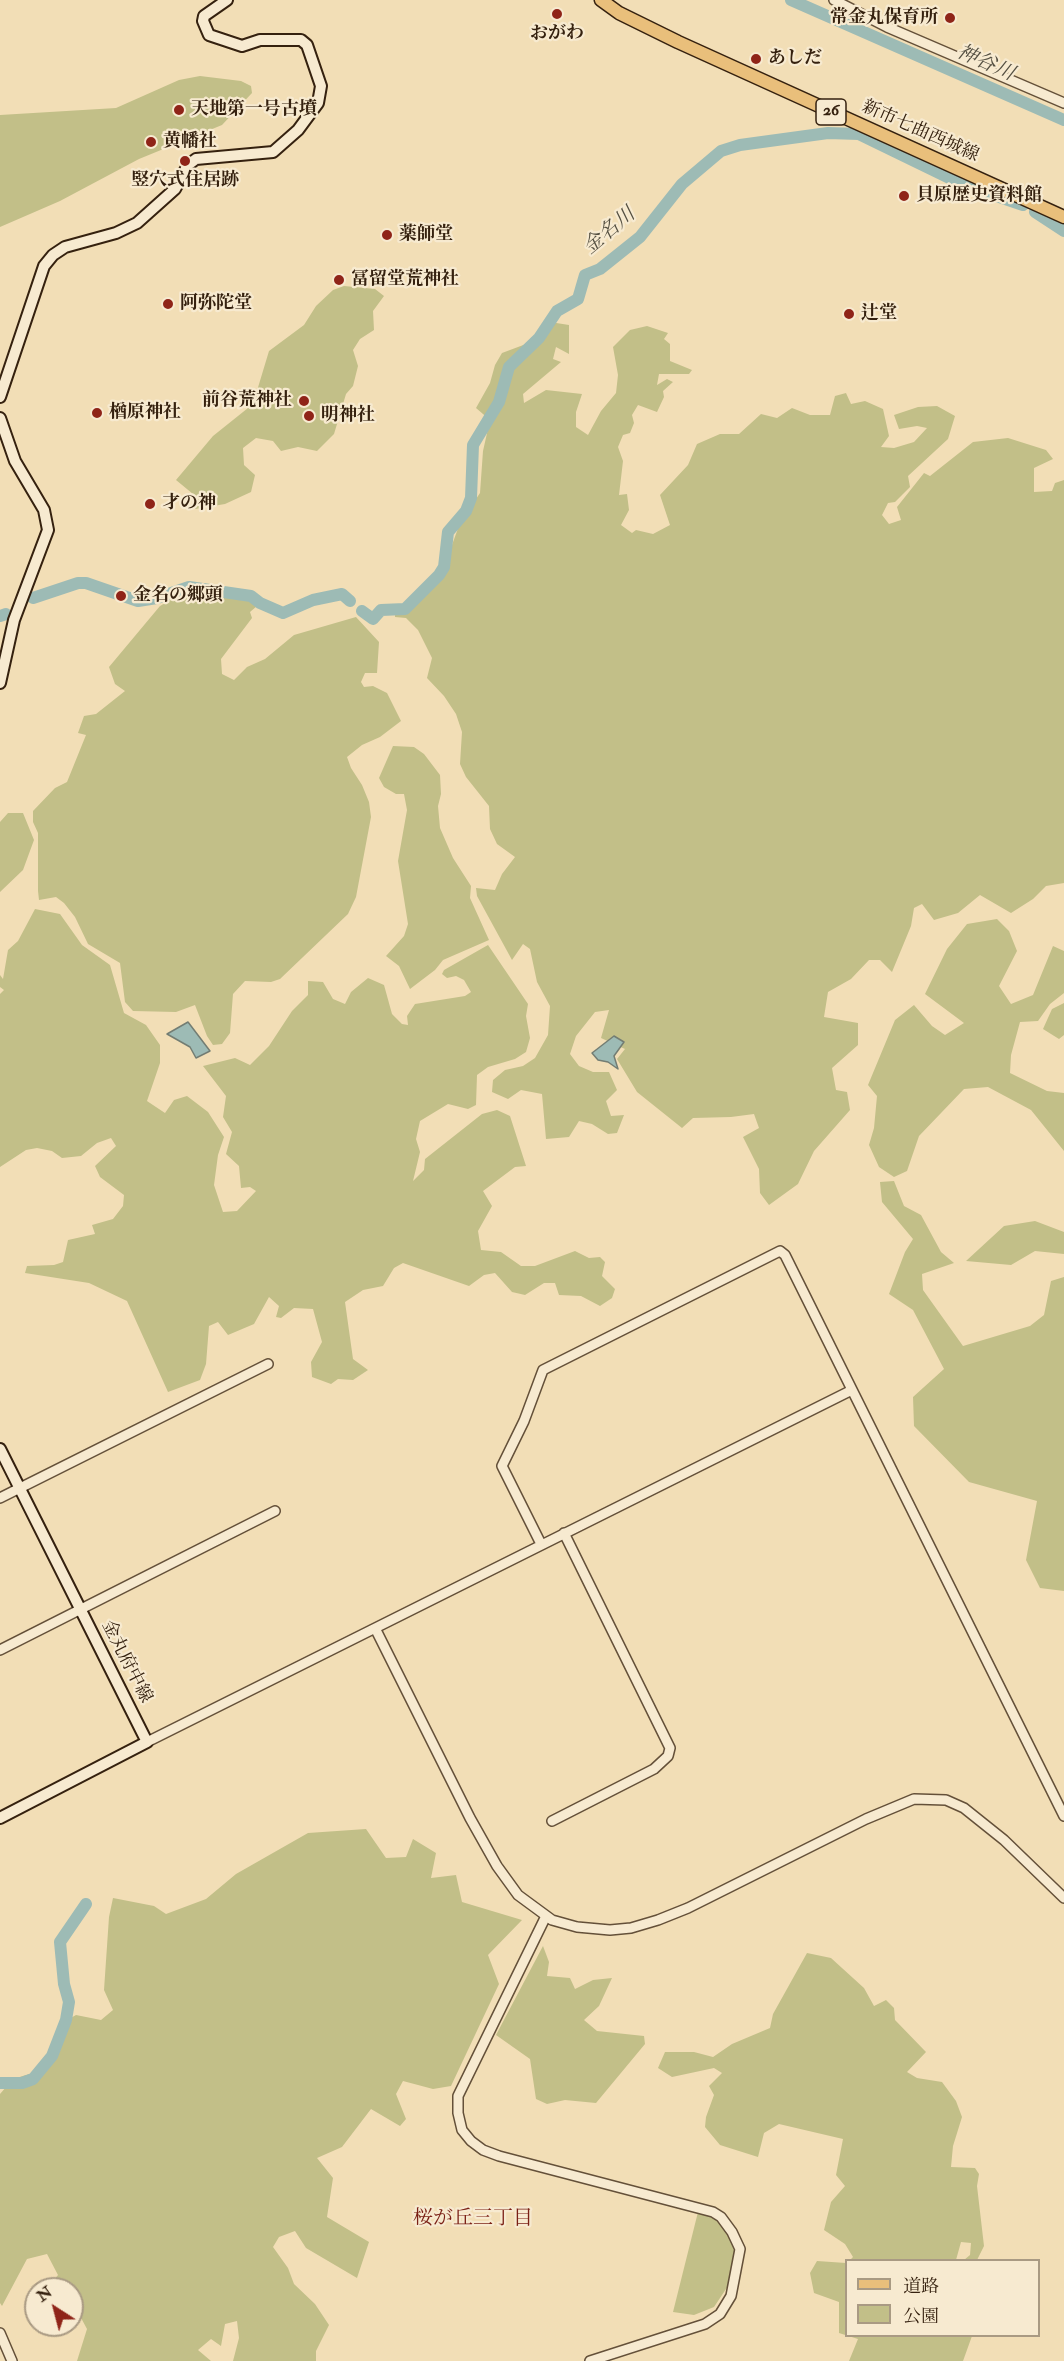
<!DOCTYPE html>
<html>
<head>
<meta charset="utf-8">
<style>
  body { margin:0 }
  #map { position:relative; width:1064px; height:2361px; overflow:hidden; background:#f2deb6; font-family:"IM FELL Double Pica","Noto Serif JP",serif }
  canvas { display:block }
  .legend { position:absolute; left:845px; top:2259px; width:195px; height:78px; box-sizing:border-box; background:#f7ead0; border:2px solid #a99a83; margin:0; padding:8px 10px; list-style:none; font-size:18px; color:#35210f }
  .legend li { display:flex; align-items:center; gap:12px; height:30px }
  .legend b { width:30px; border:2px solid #a99a83 }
  .north { position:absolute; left:24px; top:2277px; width:60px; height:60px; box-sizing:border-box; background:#f7ead0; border:2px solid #a99a83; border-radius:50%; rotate:324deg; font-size:16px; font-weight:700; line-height:24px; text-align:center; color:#35210f }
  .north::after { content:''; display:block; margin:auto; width:21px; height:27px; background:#8f2418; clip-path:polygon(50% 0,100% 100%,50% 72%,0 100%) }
</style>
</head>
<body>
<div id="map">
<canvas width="1064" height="2361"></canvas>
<ul class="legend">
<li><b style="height:8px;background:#e9bf7b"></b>道路</li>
<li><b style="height:16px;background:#c2bf88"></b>公園</li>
</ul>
<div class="north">N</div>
</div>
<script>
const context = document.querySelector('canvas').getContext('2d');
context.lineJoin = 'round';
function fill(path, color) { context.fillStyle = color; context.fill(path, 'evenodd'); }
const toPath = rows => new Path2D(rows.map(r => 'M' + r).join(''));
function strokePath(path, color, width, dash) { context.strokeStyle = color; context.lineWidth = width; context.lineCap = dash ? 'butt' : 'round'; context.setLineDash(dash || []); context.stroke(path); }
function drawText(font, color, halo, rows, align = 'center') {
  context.font = font + ' "IM FELL Double Pica","Noto Serif JP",serif'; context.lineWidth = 4.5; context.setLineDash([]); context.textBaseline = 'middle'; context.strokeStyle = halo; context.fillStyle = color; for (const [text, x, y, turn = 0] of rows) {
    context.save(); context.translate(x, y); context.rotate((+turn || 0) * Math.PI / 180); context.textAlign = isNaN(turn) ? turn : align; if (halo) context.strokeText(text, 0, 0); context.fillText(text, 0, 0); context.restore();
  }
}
fill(toPath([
  [200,76,241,81,251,86,252,93,222,125,139,159,60,201,0,227,0,115,116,108,179,80],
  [344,286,375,289,384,296,373,311,374,330,360,339,353,350,358,366,353,386,346,394,334,434,317,451,298,447,281,451,273,441,256,438,243,448,244,465,255,475,251,492,225,504,195,509,193,494,176,480,213,436,253,404,269,351,304,325,316,306,333,290],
  [550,322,569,325,569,354,556,347,553,359,561,362,523,394,524,403,546,390,582,394,576,412,576,427,588,435,601,411,616,393,618,375,613,347,630,330,647,326,668,333,664,339,670,344,670,361,692,370,689,374,659,374,657,385,667,379,673,382,663,391,664,397,657,412,638,405,632,415,634,423,630,433,623,435,618,447,623,461,619,495,627,494,629,510,621,525,632,533,636,530,653,534,670,525,660,495,688,465,697,444,720,434,739,434,761,414,777,418,792,408,810,415,830,415,835,396,846,393,851,404,865,401,883,409,889,436,881,447,894,448,914,442,927,428,917,426,899,429,894,415,918,407,937,406,955,416,948,439,908,476,910,487,895,502,888,503,882,515,889,524,901,520,897,507,924,473,930,476,973,442,1008,438,1046,450,1053,459,1034,468,1034,492,1052,491,1055,483,1064,480,1064,883,1046,886,1033,899,1011,913,980,895,958,913,934,920,922,904,914,908,911,926,892,972,880,960,869,960,851,979,828,992,824,1017,858,1023,858,1045,832,1068,836,1090,847,1092,850,1110,814,1151,798,1184,769,1205,760,1193,759,1169,743,1137,759,1128,754,1114,731,1117,693,1118,682,1128,637,1092,617,1059,625,1049,601,1038,609,1010,595,1012,576,1036,570,1054,579,1066,593,1072,609,1072,617,1090,606,1101,611,1116,624,1115,617,1133,608,1134,592,1124,579,1121,569,1137,546,1139,542,1094,521,1090,508,1099,492,1092,493,1080,505,1070,523,1066,535,1058,548,1035,550,1006,537,982,530,949,523,944,512,960,477,896,476,888,495,890,502,874,515,857,497,844,490,829,489,806,466,777,460,764,462,732,456,714,444,696,427,678,432,658,418,630,406,618,395,617,395,611,404,611,417,601,441,575,460,523,480,493,483,451,490,420,476,408,490,383,495,365,502,353,534,341,544,334],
  [189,589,252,598,257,606,250,612,252,618,221,659,222,674,234,680,247,667,265,659,294,635,356,617,379,642,377,673,365,673,361,682,364,687,373,686,387,693,401,721,380,737,362,745,347,757,351,768,362,785,369,802,371,817,356,897,348,914,280,979,271,982,245,981,233,994,230,1033,222,1044,213,1045,207,1036,195,1005,176,1012,133,1011,125,1002,120,963,88,944,75,917,64,903,56,897,39,900,38,891,38,833,33,822,33,811,55,788,67,782,86,735,78,733,84,716,96,714,125,691,115,684,109,667,160,606],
  [393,746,414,747,424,754,440,775,441,794,438,806,440,828,453,858,471,886,470,898,489,940,443,960,435,970,410,989,399,966,386,956,404,936,408,924,398,861,407,810,404,794,396,794,384,787,379,778],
  [8,813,23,813,34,840,23,870,0,892,0,822],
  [35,909,60,914,82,945,110,965,124,1013,146,1025,160,1045,160,1063,147,1101,165,1113,174,1100,187,1096,208,1112,224,1137,218,1155,214,1185,223,1212,237,1211,256,1191,250,1187,241,1188,239,1166,226,1154,232,1132,223,1117,226,1096,203,1066,235,1058,250,1065,269,1046,292,1011,308,995,308,981,323,982,333,999,345,1004,351,992,368,978,384,985,392,1014,402,1024,408,1025,407,1016,415,1004,465,996,471,992,464,980,456,976,447,978,442,974,444,970,488,945,528,1004,526,1016,530,1038,526,1052,515,1059,488,1067,477,1075,476,1105,468,1109,448,1104,420,1121,416,1139,420,1152,413,1181,424,1170,425,1159,482,1114,497,1110,510,1116,526,1166,515,1167,483,1191,492,1206,478,1231,481,1250,501,1252,521,1266,535,1266,575,1251,589,1258,600,1257,605,1262,602,1276,615,1289,612,1298,600,1306,581,1296,559,1295,555,1283,544,1283,525,1295,512,1292,495,1273,484,1275,469,1286,403,1263,394,1268,383,1286,363,1290,345,1302,353,1359,368,1370,353,1380,338,1379,331,1384,312,1377,311,1362,322,1342,313,1309,294,1308,281,1318,276,1317,279,1306,269,1297,254,1324,228,1335,218,1322,209,1326,206,1364,200,1380,168,1392,127,1301,89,1283,25,1273,27,1266,54,1265,63,1262,68,1240,95,1234,92,1225,113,1219,123,1206,124,1195,100,1177,95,1166,116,1146,111,1138,97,1143,81,1156,62,1158,52,1151,37,1148,26,1150,0,1167,0,994,4,990,0,987,0,975,3,979,8,950,18,941],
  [997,919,1009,931,1017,951,999,986,1011,1004,1033,995,1053,946,1064,951,1064,993,1050,1004,1038,1021,1020,1022,1011,1055,1010,1073,1047,1091,1064,1093,1064,1151,1031,1110,988,1087,964,1089,919,1136,907,1171,894,1177,879,1167,869,1145,874,1128,877,1096,868,1085,895,1020,914,1005,932,1026,945,1035,964,1023,925,994,947,949,967,924],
  [1064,1003,1064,1035,1059,1039,1043,1029,1052,1009],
  [894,1181,904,1206,921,1215,941,1252,954,1263,922,1274,923,1290,963,1346,1030,1326,1044,1315,1051,1281,1064,1277,1064,1591,1040,1588,1026,1560,1037,1501,969,1482,914,1426,913,1397,944,1369,913,1310,889,1294,905,1252,913,1239,882,1202,880,1182],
  [1035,1221,1064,1232,1064,1254,1035,1251,1011,1265,966,1261,1004,1226],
  [366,1829,386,1858,406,1857,413,1839,436,1853,431,1878,456,1875,462,1902,522,1920,488,1955,499,1984,451,2086,433,2089,403,2081,396,2094,406,2119,400,2126,371,2109,342,2147,317,2158,333,2178,327,2217,369,2242,357,2278,306,2248,295,2231,279,2237,273,2247,288,2268,294,2284,315,2304,329,2325,316,2351,316,2361,233,2361,239,2338,237,2321,225,2324,221,2346,211,2339,198,2350,211,2361,77,2361,87,2329,72,2301,72,2289,55,2289,50,2285,58,2275,47,2254,27,2259,2,2306,0,2303,0,2094,13,2079,36,2072,49,2056,60,2024,76,2015,101,2020,113,2010,104,1990,109,1917,113,1898,154,1906,166,1914,206,1899,236,1874,308,1833],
  [543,1946,549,1962,547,1976,570,1978,575,1989,593,1980,612,1978,599,2006,584,2020,597,2031,644,2036,645,2044,596,2103,565,2100,547,2104,536,2099,530,2059,496,2035],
  [807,1953,831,1958,864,1988,874,2006,886,2000,894,2008,895,2020,926,2052,907,2072,917,2078,942,2082,956,2101,962,2117,953,2146,951,2167,975,2168,979,2174,977,2186,984,2246,977,2260,964,2260,970,2255,971,2243,961,2242,956,2260,850,2260,853,2257,845,2244,824,2230,831,2202,845,2186,836,2175,843,2139,779,2124,764,2133,758,2157,720,2145,705,2127,706,2117,714,2095,709,2086,722,2073,714,2068,672,2077,658,2068,665,2052,694,2052,713,2057,732,2044,770,2028,773,2014],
  [698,2212,719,2219,735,2246,734,2267,728,2286,714,2307,694,2315,673,2312],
  [817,2261,846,2263,846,2336,972,2336,963,2361,849,2361,858,2339,839,2333,839,2302,814,2293,810,2273]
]), '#c2bf88');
const water = toPath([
  [188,1022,210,1051,196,1058,190,1047,167,1034,188,1022],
  [614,1036,624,1042,614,1056,618,1069,608,1062,598,1060,592,1053,614,1036]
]);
fill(water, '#9dbbb5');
strokePath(water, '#737d73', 1.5);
strokePath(toPath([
  [791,0,1064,120],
  [1035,212,1064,231],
  [33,598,78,583,86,583,138,601,157,598,189,587,251,596,260,603,283,613,313,600,342,594,350,601],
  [362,611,373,619,381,610,405,609,439,575,444,567,448,532,466,511,471,498,473,445,499,402,509,367,539,338,557,311,578,299,585,275,600,269,640,237,682,184,721,151,740,145,828,133,859,134,964,185,1023,205],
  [0,616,6,614],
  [0,2083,22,2083,33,2079,52,2056,66,2020,69,2002,64,1984,60,1942,86,1904]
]), '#9dbbb5', 12);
const tertiary = toPath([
  [834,0,887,27,1064,103],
  [0,1498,268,1364],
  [541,1544,502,1466,524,1421,543,1370,780,1251,785,1255,1064,1816],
  [376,1630,470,1818,497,1866,518,1895,552,1920,577,1927,610,1930,631,1928,658,1920,688,1908,866,1819,914,1799,946,1800,964,1808,1004,1840,1064,1898],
  [0,1650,275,1511],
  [147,1742,852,1390],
  [552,1821,654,1769,668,1756,670,1748,564,1533],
  [546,1916,458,2096,458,2113,462,2130,471,2141,483,2150,499,2156,713,2212,721,2217,732,2232,740,2249,731,2296,720,2314,705,2324,590,2361],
  [0,2333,12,2361]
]);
const secondary = toPath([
  [0,397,44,266,53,255,65,247,116,233,137,223,175,189,188,165,196,159,273,152,298,130,318,103,321,86,307,45,301,40,260,40,242,46,209,35,203,21,204,16,227,0],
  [0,418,15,461,44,510,48,530,14,620,0,683],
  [0,1449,147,1742,0,1818]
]);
const primary = toPath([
  [601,0,619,13,678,42,1064,217]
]);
strokePath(tertiary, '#645039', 12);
strokePath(secondary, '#35210f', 14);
strokePath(primary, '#35210f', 15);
strokePath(tertiary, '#f7ead0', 9);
strokePath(secondary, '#f7ead0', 10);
strokePath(primary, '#e9bf7b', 12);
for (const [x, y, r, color] of [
  [557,14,6,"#8f2418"],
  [950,18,6,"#8f2418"],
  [756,59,6,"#8f2418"],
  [179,110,6,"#8f2418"],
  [151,142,6,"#8f2418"],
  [185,161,6,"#8f2418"],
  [904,196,6,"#8f2418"],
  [387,235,6,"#8f2418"],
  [339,280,6,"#8f2418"],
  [168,304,6,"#8f2418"],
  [849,314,6,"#8f2418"],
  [304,401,6,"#8f2418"],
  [97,413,6,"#8f2418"],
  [309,416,6,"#8f2418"],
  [150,504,6,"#8f2418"],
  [121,596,6,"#8f2418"]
]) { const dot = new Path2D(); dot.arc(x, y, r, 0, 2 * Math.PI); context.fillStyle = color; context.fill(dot); strokePath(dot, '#f7ead0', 2); }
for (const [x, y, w] of [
  [831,112,30]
]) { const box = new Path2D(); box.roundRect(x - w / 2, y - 13, w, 26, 4.5); context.fillStyle = '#f7ead0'; context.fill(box); strokePath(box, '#35210f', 1.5); }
drawText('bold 16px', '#35210f', null, [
  ["26",831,112]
]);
drawText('bold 18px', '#35210f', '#f7ead0', [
  ["常金丸保育所",938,18,"right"],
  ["おがわ",557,34,"center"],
  ["あしだ",768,59],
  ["天地第一号古墳",191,110],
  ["黄幡社",163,142],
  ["竪穴式住居跡",185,181,"center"],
  ["貝原歴史資料館",916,196],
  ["薬師堂",399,235],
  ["冨留堂荒神社",351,280],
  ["阿弥陀堂",180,304],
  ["辻堂",861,314],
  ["前谷荒神社",292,401,"right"],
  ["楢原神社",109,413],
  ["明神社",321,416],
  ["才の神",162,504],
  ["金名の郷頭",133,596]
], 'left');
drawText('18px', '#35210f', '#f7ead0', [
  ["新市七曲西城線",920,132,24],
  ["金丸府中線",126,1662,63]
]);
drawText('italic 20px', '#544f41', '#f7ead0', [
  ["神谷川",985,64,24],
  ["金名川",610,232,-40]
]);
drawText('20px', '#7a1f14', '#f7ead0', [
  ["桜が丘三丁目",473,2220]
]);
</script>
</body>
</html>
